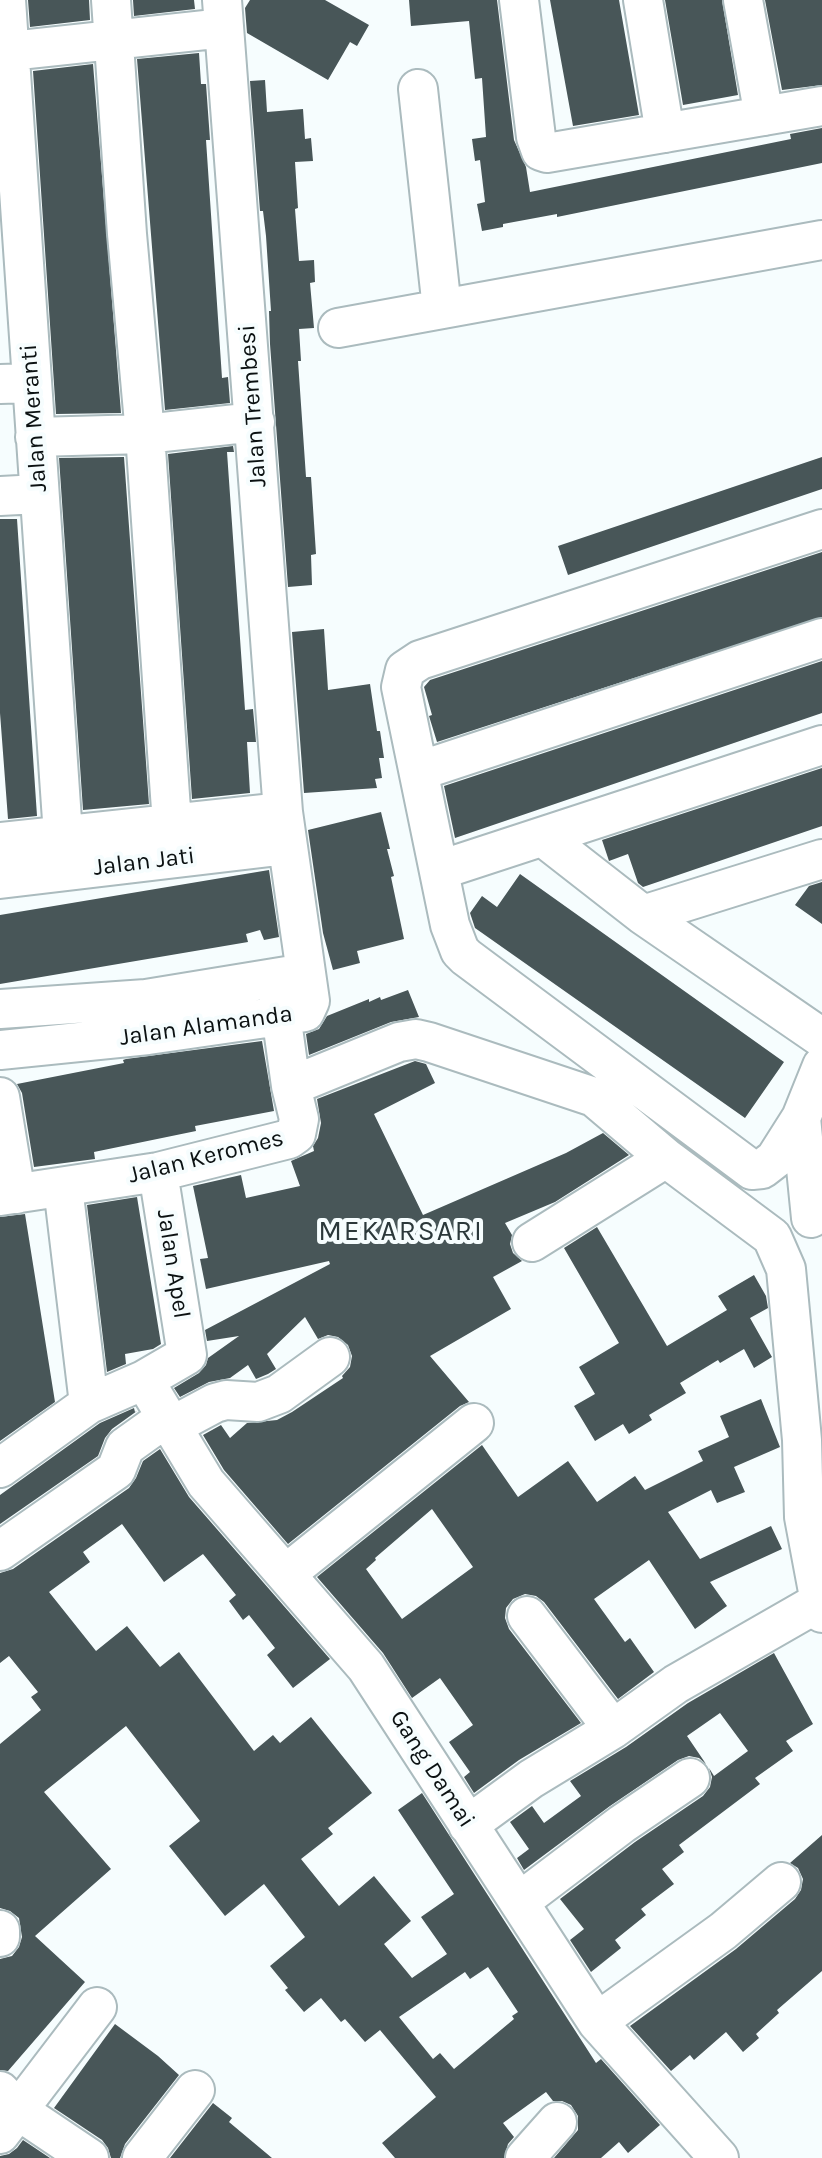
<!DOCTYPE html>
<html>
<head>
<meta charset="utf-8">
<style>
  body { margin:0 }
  canvas { display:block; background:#f6fdfe }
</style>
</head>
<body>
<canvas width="822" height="2158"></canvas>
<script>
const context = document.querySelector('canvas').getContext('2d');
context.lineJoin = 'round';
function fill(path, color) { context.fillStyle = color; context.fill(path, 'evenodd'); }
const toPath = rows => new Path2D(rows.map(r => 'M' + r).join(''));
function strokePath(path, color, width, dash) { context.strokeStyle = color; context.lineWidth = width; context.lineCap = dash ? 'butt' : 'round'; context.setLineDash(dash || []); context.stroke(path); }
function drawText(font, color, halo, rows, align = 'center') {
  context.font = font + ' Karla,sans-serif'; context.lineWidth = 8; context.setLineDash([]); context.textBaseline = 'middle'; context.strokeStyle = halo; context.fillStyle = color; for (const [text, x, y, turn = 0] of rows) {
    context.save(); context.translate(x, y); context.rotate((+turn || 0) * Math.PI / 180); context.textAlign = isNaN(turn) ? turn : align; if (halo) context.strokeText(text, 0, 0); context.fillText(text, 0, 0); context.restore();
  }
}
fill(toPath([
  [28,0,89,0,90,20,30,27],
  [133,0,194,0,195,9,134,16],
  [250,0,325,0,369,25,357,46,350,42,328,80,247,33,245,8],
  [409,0,497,0,514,140,526,167,530,192,791,139,790,134,822,128,822,163,557,217,557,214,503,224,503,227,482,231,477,204,485,202,480,160,475,161,472,139,486,137,482,78,475,79,469,21,411,26],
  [550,0,619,0,639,115,573,126],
  [665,0,722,0,738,95,683,105],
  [765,0,822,0,822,85,782,90],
  [199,53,201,84,206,84,210,140,206,140,222,378,228,377,230,403,165,410,137,59],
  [93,64,121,413,56,414,33,71],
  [265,80,267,112,303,109,305,139,311,138,313,161,295,162,298,208,295,209,299,261,314,260,315,282,310,283,314,328,299,329,301,361,298,361,306,477,311,477,316,554,311,555,312,585,288,587,270,344,269,311,271,311,266,236,263,211,260,211,250,81],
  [233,446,234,452,227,452,245,710,253,709,256,742,247,742,250,793,192,799,168,454],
  [124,457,149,804,83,810,59,458],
  [822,457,822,489,568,575,558,546],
  [0,519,17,519,37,816,8,819,0,713],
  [822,552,822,617,437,742,429,716,432,715,424,687,430,680],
  [324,629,328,690,370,684,377,731,380,731,384,758,379,758,382,778,375,779,377,788,304,793,292,632],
  [822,661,822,713,455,838,444,786],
  [822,768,822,826,643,887,638,883,628,854,609,861,602,840],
  [381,812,390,849,387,849,394,876,391,877,404,939,357,951,360,963,333,970,323,933,308,830],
  [269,870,279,937,264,940,260,930,246,934,248,942,0,984,0,915],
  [520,874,784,1062,745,1118,475,928,470,913,482,896,497,907],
  [822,882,822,924,795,905,809,886],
  [408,990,419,1017,391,1022,309,1055,306,1034,319,1029,327,1016,369,999,369,1002,380,997,381,1000],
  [262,1041,274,1111,195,1126,196,1131,94,1152,95,1159,34,1167,22,1093,17,1084,124,1063,123,1060,126,1059],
  [415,1061,426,1064,435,1083,374,1114,423,1215,566,1153,603,1133,629,1155,555,1202,505,1223,512,1235,510,1244,513,1253,522,1261,493,1277,511,1309,430,1356,469,1402,460,1406,288,1544,224,1470,203,1435,221,1425,230,1438,247,1423,277,1420,292,1412,343,1378,342,1376,350,1367,352,1356,348,1345,338,1337,328,1335,318,1339,305,1317,267,1354,276,1369,268,1374,256,1379,248,1365,230,1378,209,1382,180,1397,174,1388,199,1373,206,1365,208,1358,239,1336,207,1341,205,1330,330,1264,329,1261,206,1289,200,1259,208,1258,193,1186,241,1175,246,1198,300,1186,291,1161,314,1151,313,1146,318,1138,321,1123,317,1099],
  [137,1197,161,1344,153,1349,125,1354,126,1364,107,1372,87,1205],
  [25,1214,55,1402,0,1441,0,1217],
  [597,1227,667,1346,727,1310,718,1296,754,1275,766,1296,768,1308,750,1318,772,1357,754,1368,744,1349,720,1363,718,1360,680,1383,686,1393,649,1415,652,1420,629,1434,623,1424,595,1441,574,1406,595,1394,579,1367,619,1343,564,1248],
  [761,1399,780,1447,734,1467,745,1492,717,1503,711,1490,668,1512,700,1559,771,1526,782,1549,710,1582,727,1606,695,1629,649,1560,594,1599,625,1642,630,1638,654,1672,618,1699,544,1602,536,1596,525,1594,513,1599,506,1608,505,1618,509,1629,581,1723,519,1760,474,1793,464,1777,470,1772,449,1742,473,1725,440,1678,412,1698,383,1653,317,1577,482,1445,518,1497,568,1461,597,1502,635,1476,645,1490,703,1461,698,1451,729,1437,720,1416],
  [432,1509,473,1567,402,1619,366,1569,376,1560,375,1558],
  [134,1408,135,1412,137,1411,112,1429,105,1438,98,1456,0,1524,0,1495,100,1423],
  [160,1449,189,1497,330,1659,293,1688,267,1655,275,1648,249,1615,243,1620,229,1601,236,1595,203,1554,164,1582,122,1524,83,1552,90,1562,49,1592,96,1651,127,1626,160,1667,179,1652,254,1751,273,1735,280,1743,311,1717,372,1793,328,1828,333,1834,301,1859,339,1906,374,1876,411,1921,384,1944,412,1978,447,1954,421,1917,454,1894,398,1810,422,1793,596,2063,601,2059,660,2125,628,2153,619,2142,601,2158,554,2158,578,2130,578,2116,571,2105,562,2101,553,2101,546,2092,503,2123,514,2137,508,2144,504,2158,395,2158,382,2143,436,2097,380,2030,365,2042,345,2019,341,2022,321,1998,304,2012,285,1990,288,1988,270,1966,305,1937,264,1884,225,1916,169,1846,200,1821,126,1726,44,1792,111,1869,35,1936,85,1982,8,2071,0,2070,0,1959,12,1956,19,1947,22,1937,19,1918,10,1911,0,1908,0,1744,41,1710,31,1697,38,1692,9,1656,0,1663,0,1573,13,1569,129,1488,136,1478,143,1461],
  [488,1967,518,2012,512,2016,514,2019,454,2069,440,2053,433,2059,399,2017,465,1972,470,1979],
  [774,1653,813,1724,786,1741,793,1751,755,1778,760,1784,679,1845,684,1852,662,1869,674,1884,641,1909,646,1915,615,1940,621,1948,591,1972,570,1940,584,1929,560,1899,635,1842,703,1796,710,1787,712,1777,709,1768,714,1776,748,1751,720,1713,687,1736,706,1764,699,1758,689,1756,678,1760,610,1806,524,1870,517,1858,529,1849,510,1822,532,1806,544,1823,581,1796,570,1781,626,1747,688,1703],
  [822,1835,822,1971,777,2010,779,2013,756,2034,759,2038,743,2052,726,2032,694,2060,690,2055,671,2071,630,2026,736,1949,795,1899,801,1890,803,1879,798,1868,790,1863],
  [115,2024,158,2056,179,2075,125,2144,120,2158,111,2158,108,2148,102,2140,54,2108],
  [213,2103,232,2118,229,2122,272,2158,170,2158],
  [23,2140,50,2158,0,2158,0,2156,9,2154,17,2148]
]), '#485658');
const minor = toPath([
  [6,0,63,835],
  [111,0,127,234,145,434,172,824],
  [519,0,536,137,541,151,547,153,822,106],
  [643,0,665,133],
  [743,0,764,116],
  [0,52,224,28],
  [418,89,442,309],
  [338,328,822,240],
  [0,384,32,383],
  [35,437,145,434,255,422],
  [0,496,39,494],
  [822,529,420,660,405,670,401,687,450,925,460,951,466,957,752,1170,762,1169,775,1159,801,1118,822,1066],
  [419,771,822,638],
  [543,837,643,915,822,1038],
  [0,842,283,812],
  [440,870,822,745],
  [0,879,287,845],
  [643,915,822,859],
  [0,1009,146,999,299,974],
  [0,1050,148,1035,280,1016,305,1012,310,1001,283,812,222,0],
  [291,1086,399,1042,416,1039,429,1042,594,1097,666,1158,772,1237,786,1269,802,1440,804,1517,822,1613],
  [0,1097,16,1194],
  [801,1118,811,1218],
  [63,1187,89,1404],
  [0,1196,158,1172,289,1139,296,1134,299,1119,291,1086,276,978],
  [532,1242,666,1158],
  [144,1380,206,1483,366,1667,597,2022,719,2158],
  [172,1426,215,1403,226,1400,258,1402,279,1394,330,1357],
  [0,1468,89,1404,144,1380,187,1355,158,1172],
  [0,1551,116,1470,125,1447,167,1417],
  [287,1573,474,1423],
  [527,1616,613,1729],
  [468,1825,531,1779,613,1729,676,1684,819,1602],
  [519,1902,622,1824,690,1778],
  [0,1930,0,1937],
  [597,2022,723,1931,781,1882],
  [0,2091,19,2111,89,2158],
  [0,2134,97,2007],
  [142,2158,195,2090],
  [525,2158,557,2122]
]);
strokePath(minor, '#abbbbe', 42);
strokePath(minor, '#fff', 38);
drawText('24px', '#0b1112', '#f6fdfe', [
  ["Jalan Trembesi",253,406,-94],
  ["Jalan Meranti",34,418,-94],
  ["Jalan Jati",144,862,-7],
  ["Jalan Alamanda",206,1026,-8],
  ["Jalan Keromes",206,1157,-14],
  ["Jalan Apel",173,1264,81],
  ["Gang Damai",432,1769,57]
]);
context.letterSpacing = '2px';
drawText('28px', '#2b383a', '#f6fdfe', [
  ["MEKARSARI",401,1232]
]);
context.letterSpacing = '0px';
</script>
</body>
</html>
